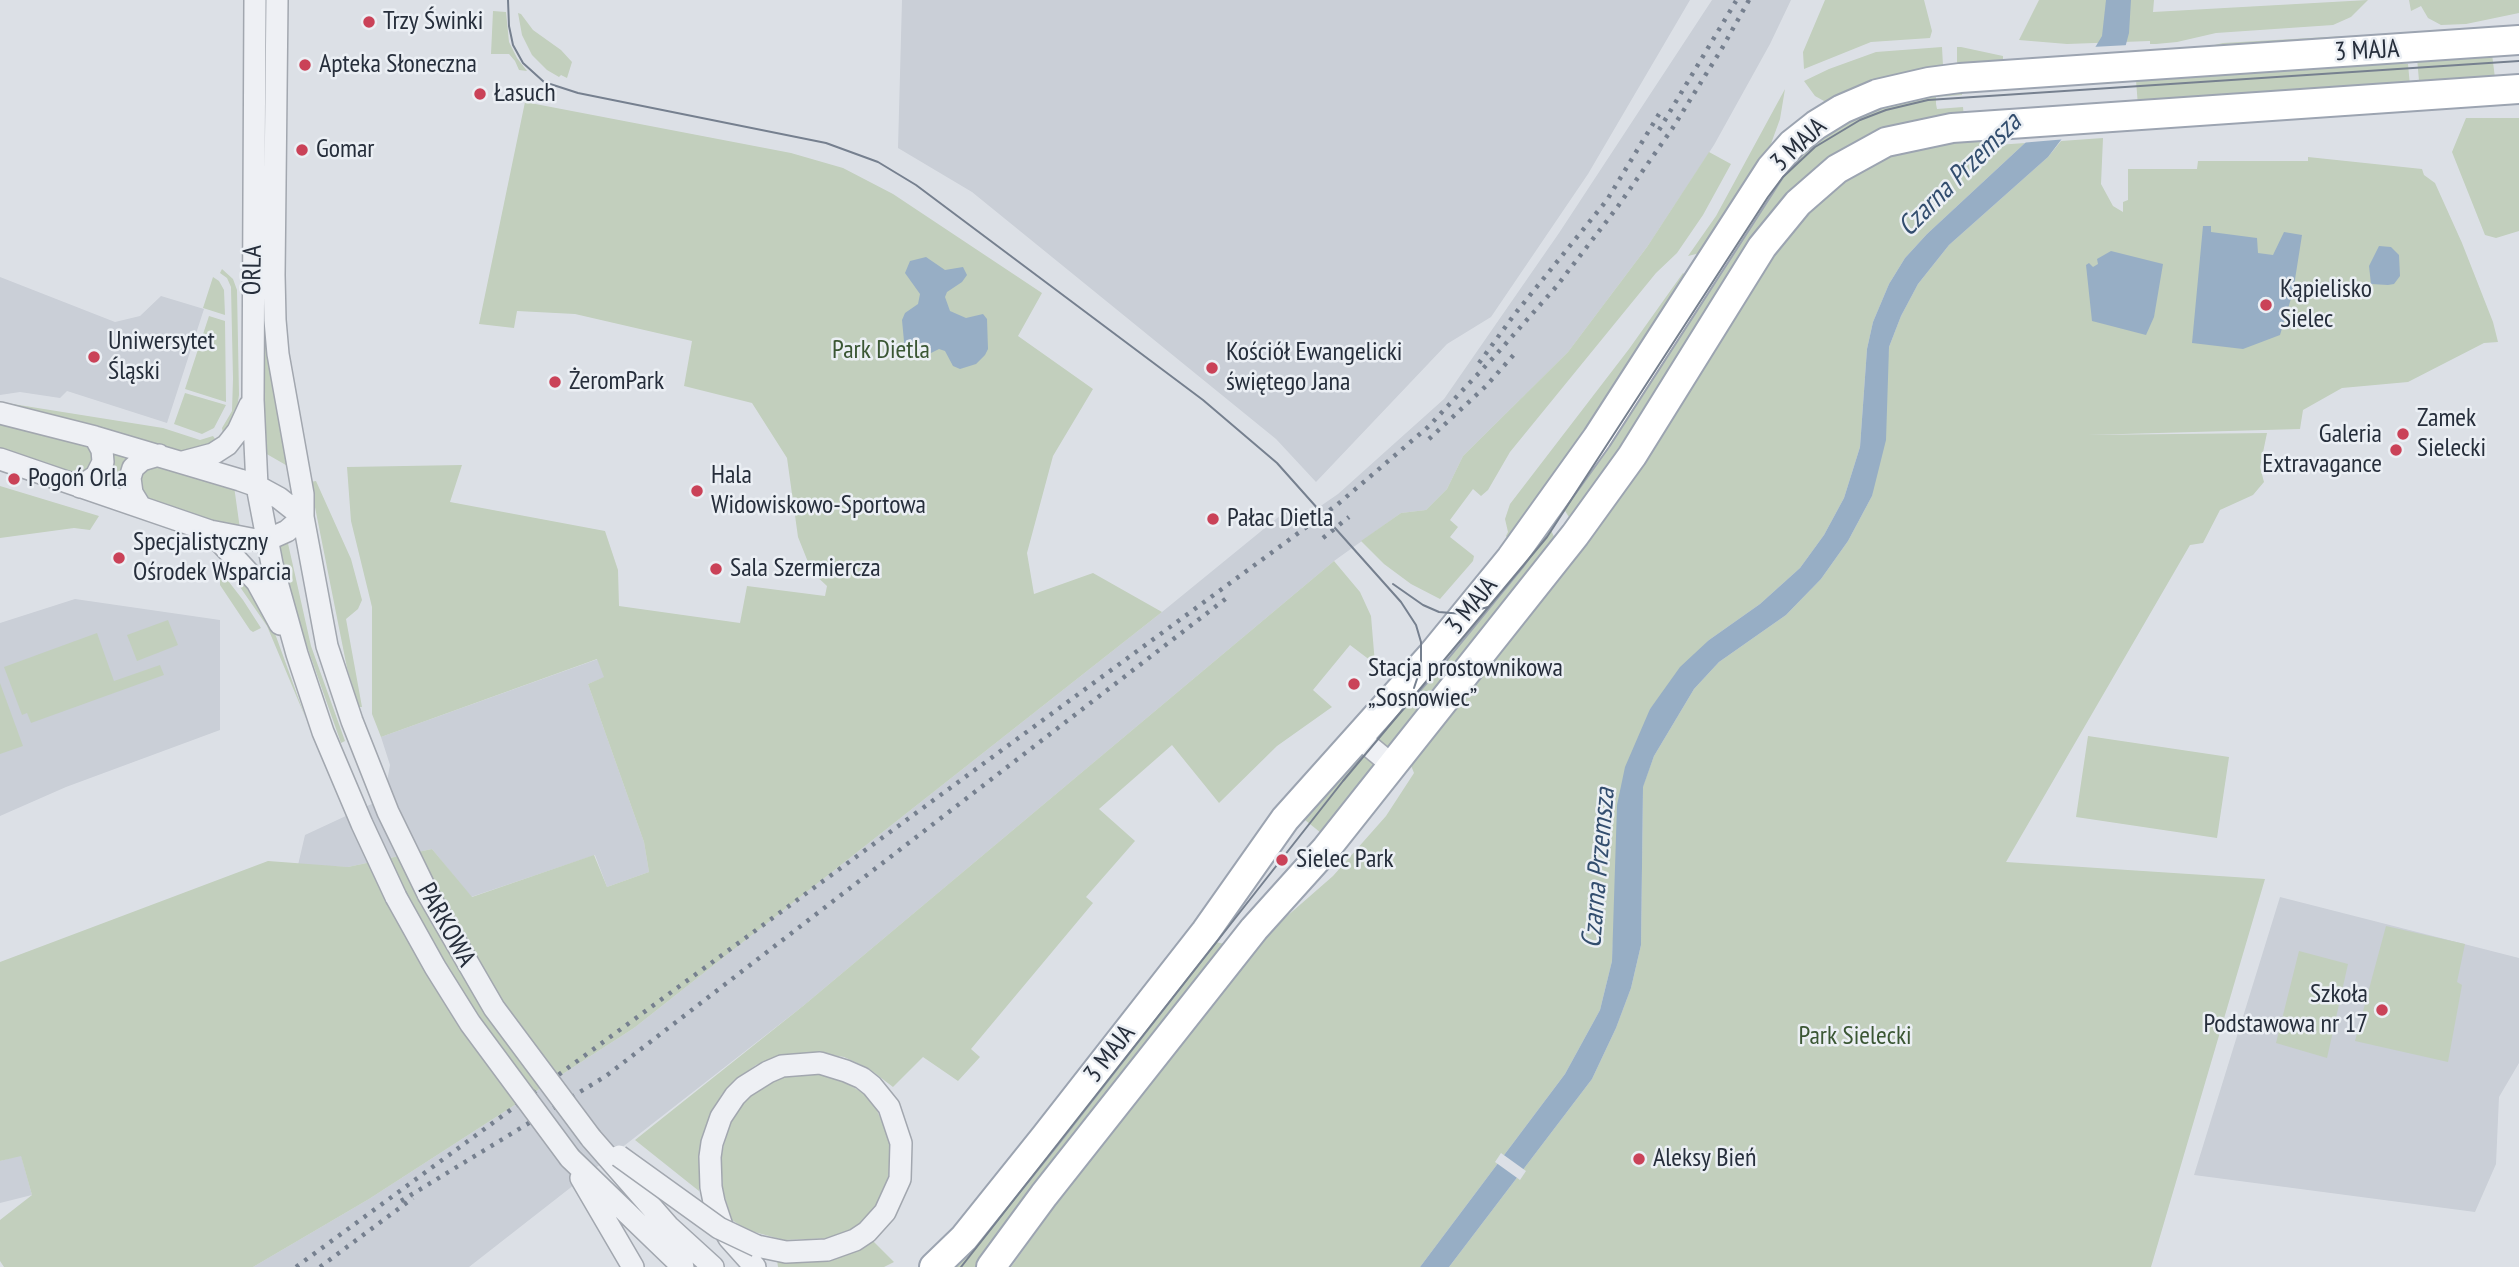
<!DOCTYPE html>
<html>
<head>
<meta charset="utf-8">
<style>
  body { margin:0 }
  canvas { display:block; background:#dce0e6 }
</style>
</head>
<body>
<canvas width="2519" height="1267"></canvas>
<script>
const context = document.querySelector('canvas').getContext('2d');
context.lineJoin = 'round';
function fill(path, color) { context.fillStyle = color; context.fill(path, 'evenodd'); }
const toPath = rows => new Path2D(rows.map(r => 'M' + r).join(''));
function strokePath(path, color, width, dash) { context.strokeStyle = color; context.lineWidth = width; context.lineCap = dash ? 'butt' : 'round'; context.setLineDash(dash || []); context.stroke(path); }
function drawText(font, color, halo, rows, align = 'center') {
  context.font = font + ' "PT Sans Narrow",sans-serif'; context.lineWidth = 5; context.setLineDash([]); context.textBaseline = 'middle'; context.strokeStyle = halo; context.fillStyle = color; for (const [text, x, y, turn = 0] of rows) {
    context.save(); context.translate(x, y); context.rotate((+turn || 0) * Math.PI / 180); context.textAlign = isNaN(turn) ? turn : align; if (halo) context.strokeText(text, 0, 0); context.fillText(text, 0, 0); context.restore();
  }
}
fill(toPath([
  [902,0,1690,0,1588,174,1491,317,1447,344,1316,482,1276,439,972,192,898,148],
  [1712,0,1791,0,1770,44,1714,145,1647,247,1568,352,1463,456,1447,489,1426,510,1401,513,1334,561,803,1006,469,1267,253,1267,369,1199,634,1028,1162,612,1287,510,1299,521,1338,494,1444,399,1559,233],
  [0,277,115,322,140,316,161,296,204,309,167,423,67,391,60,398,20,392,0,395],
  [75,599,220,620,220,730,66,787,0,816,0,623],
  [598,659,605,677,588,684,644,842,649,872,607,887,595,855,471,897,432,849,348,867,298,865,305,835,378,801,386,787,390,765,381,737],
  [2280,897,2519,958,2519,1063,2499,1097,2496,1164,2475,1212,2194,1175],
  [21,1155,32,1195,0,1203,0,1161]
]), '#cacfd7');
fill(toPath([
  [1825,0,1924,0,1932,31,1930,38,1871,42,1804,69,1803,52],
  [2039,0,2154,0,2153,12,2368,0,2351,17,2333,25,2216,33,2177,42,2156,44,2150,44,2150,41,2067,44,2019,40],
  [2409,0,2519,0,2519,13,2466,24,2441,25,2428,18,2421,6,2411,11],
  [493,11,506,12,509,42,517,58,527,71,519,70,515,61,509,54,491,54],
  [518,13,521,14,533,30,561,50,572,62,567,78,561,75,559,77,547,70,532,55,522,35],
  [2345,36,2332,43,2193,50,2223,43],
  [1942,47,1943,66,1957,65,1957,47,1961,47,2003,56,2003,66,1831,102,1824,101,1815,96,1804,81,1829,69,1876,52],
  [2492,54,2495,78,2439,87,2438,80,2419,81,2417,58],
  [2390,57,2390,64,2408,64,2410,86,2138,106,2136,80],
  [1961,85,1962,95,1936,97,1936,104,1937,109,1963,107,1964,117,1864,143,1692,341,1572,522,1562,506,1775,176,1858,109],
  [1785,89,1780,119,1768,152,1700,253,1688,256,1716,216],
  [525,102,791,153,843,168,893,194,1042,293,1018,336,1093,389,1053,456,1027,553,1034,594,1093,573,1162,612,634,1028,369,1199,253,1267,4,1267,0,1261,0,1220,32,1195,21,1156,0,1161,0,962,268,861,348,867,432,849,472,897,594,855,607,887,649,872,644,842,588,684,604,677,597,659,381,737,372,714,372,607,351,521,347,467,462,465,450,502,605,531,618,570,619,606,740,623,747,586,825,596,827,586,812,572,798,537,787,458,752,403,684,386,692,341,575,314,517,311,514,328,479,324],
  [2466,118,2519,118,2519,231,2496,238,2485,235,2452,152],
  [1984,132,1997,145,2025,143,1927,234,1905,258,1889,284,1873,322,1867,349,1860,447,1844,498,1824,535,1800,568,1760,604,1709,640,1650,709,1614,920,1612,961,1600,1010,1565,1074,1420,1267,1011,1267,1151,1072,1270,931,1333,876,1386,816,1414,773,1410,763,1804,208,1880,154],
  [2103,138,2101,184,2113,206,2123,212,2123,202,2128,200,2128,169,2197,169,2198,161,2308,161,2308,157,2422,169,2424,175,2435,183,2462,243,2493,322,2498,342,2484,343,2408,382,2342,388,2303,410,2300,429,2087,435,2267,433,2260,467,2264,482,2253,495,2220,510,2203,543,2190,545,2006,862,2265,879,2151,1267,1449,1267,1592,1079,1616,1028,1631,988,1641,945,1643,786,1654,756,1694,689,1719,662,1786,615,1821,579,1848,541,1872,496,1889,347,1901,316,1918,284,1949,245,2048,157,2061,141],
  [1709,152,1731,164,1703,215,1677,253,1656,273,1510,452,1488,490,1481,496,1473,489,1450,520,1458,527,1450,537,1474,556,1473,561,1440,599,1411,584,1384,564,1361,541,1401,513,1426,510,1447,489,1463,456,1568,352,1647,247],
  [222,269,233,279,237,290,239,395,235,421,223,434,222,428,232,411,233,379,231,287,227,278,220,273],
  [1683,273,1688,277,1636,360,1509,541,1506,536,1508,532,1505,519,1510,504,1629,349],
  [213,277,219,281,224,290,225,315,203,308],
  [261,306,266,306,291,468,265,453],
  [209,316,225,321,226,402,185,389],
  [185,393,226,405,214,428,202,434,174,424],
  [0,402,163,428,200,440,213,436,218,443,184,452,0,404],
  [0,422,88,443,97,459,82,477,0,451],
  [107,449,136,457,125,492,96,483],
  [149,464,234,486,240,529,145,498,139,480],
  [316,481,351,559,362,600,358,609,346,619,362,707,359,707,347,668,310,482],
  [0,486,99,516,90,530,74,528,0,538],
  [1550,528,1556,541,1389,749,1385,748,1373,737],
  [287,539,311,646,345,741,341,743,290,598,277,545],
  [1334,561,1360,592,1371,616,1375,664,1350,645,1313,690,1332,707,1277,746,1219,803,1172,745,1099,809,1135,841,1086,897,1093,903,971,1049,980,1057,958,1081,923,1057,893,1087,868,1068,844,1057,820,1053,798,1053,779,1056,756,1065,738,1078,722,1094,711,1112,703,1134,699,1159,699,1191,635,1140,803,1006],
  [235,566,273,628,306,719,267,626,231,574],
  [222,573,243,600,261,628,253,632,250,630,220,585,220,576],
  [168,620,178,645,137,661,127,635],
  [97,633,114,681,160,665,164,675,31,723,27,713,22,715,4,667],
  [0,683,23,746,0,754],
  [2088,736,2229,757,2217,838,2076,817],
  [1358,748,1380,769,1326,837,1300,816],
  [2386,926,2465,944,2457,982,2462,985,2448,1062,2355,1041],
  [1211,941,1229,945,982,1267,946,1267],
  [2299,951,2348,964,2327,1058,2276,1043],
  [807,1073,828,1075,841,1080,865,1094,875,1106,889,1138,890,1170,884,1190,873,1210,856,1227,832,1238,784,1240,747,1230,732,1220,723,1191,721,1158,728,1127,749,1095,769,1082,789,1075],
  [872,1240,894,1262,884,1267,778,1267,777,1260,802,1263,832,1259,859,1249]
]), '#c2cfbd');
fill(toPath([
  [2106,0,2131,0,2129,33,2125,48,2096,94,2048,157,1949,245,1918,284,1901,316,1889,347,1886,440,1872,496,1848,541,1821,579,1786,615,1719,662,1694,689,1654,756,1643,787,1641,945,1631,988,1616,1028,1592,1079,1449,1267,1420,1267,1565,1074,1600,1010,1612,961,1617,805,1625,767,1650,709,1680,667,1709,640,1760,604,1800,568,1824,535,1844,498,1860,447,1867,349,1873,322,1889,284,1905,258,1927,234,2025,143,2067,94,2102,36],
  [2203,226,2211,226,2211,232,2257,238,2258,253,2273,255,2284,232,2302,235,2293,292,2280,335,2243,349,2192,343],
  [2379,246,2391,247,2399,255,2400,276,2394,284,2388,285,2371,284,2369,266],
  [2111,251,2163,264,2154,317,2146,335,2092,321,2086,265,2089,263,2093,267,2098,264,2097,259],
  [926,257,945,270,963,267,967,275,962,282,947,292,945,297,950,311,966,318,983,314,987,319,988,349,985,355,976,364,960,369,953,366,945,351,939,349,925,356,917,357,905,352,902,320,905,313,918,304,920,294,905,273,910,261]
]), '#97aec5');
fill(toPath([
  [2129,45,2099,96,2067,139,2020,143,2064,92,2092,47],
  [1501,1153,1526,1171,1520,1180,1495,1162]
]), '#dce0e6');
const minor = toPath([
  [255,0,253,400,257,486,272,564,297,654,323,732,362,824,396,897],
  [277,0,274,275,275,320,278,354,303,494,303,517,327,646,352,721,388,812,428,894],
  [0,413,95,437,240,480,257,486,279,498,303,517],
  [0,459,210,531,256,540,267,540,287,531,303,517],
  [183,462,213,454,227,445,238,431,250,405],
  [80,487,96,476,103,462,102,450,95,437],
  [140,506,132,493,130,478,133,468,142,460,159,455],
  [210,531,257,582,280,624],
  [1357,736,1392,765],
  [591,1138,668,1226,713,1267],
  [570,1158,683,1267],
  [581,1178,633,1267],
  [755,1267,729,1238,722,1226,714,1202,711,1187,710,1157,712,1143,721,1117,735,1096,744,1087,768,1072,782,1066,820,1063,846,1071,862,1078,872,1086,889,1107,901,1143,900,1179,885,1212,867,1232,855,1240,827,1250,786,1252,757,1246]
]);
const major = toPath([
  [934,1267,964,1238,1045,1137,1206,931,1285,819,1431,656,1511,558,1597,438,1771,168,1792,144,1816,125,1842,109,1877,94,1929,82,1960,78,2519,40],
  [991,1267,1044,1195,1254,929,1326,849,1575,535,1632,456,1762,247,1798,203,1837,169,1886,142,1952,128,2519,89]
]);
strokePath(minor, '#a2a7af', 24);
strokePath(major, '#9ca4b1', 32);
strokePath(minor, '#eef0f4', 21);
strokePath(major, '#fff', 28);
strokePath(toPath([
  [508,0,509,26,513,45,523,63,544,82,578,93,826,143,878,162,916,185,1203,400,1277,463,1401,602,1416,625,1421,642,1421,667,1414,688],
  [1393,584,1423,605,1439,612,1463,614,1488,607],
  [961,1267,1343,781,1547,537,1768,197,1783,177,1815,147,1860,120,1886,110,1928,100,2519,61]
]), '#76808f', 2);
strokePath(toPath([
  [1659,130,1736,1],
  [1479,363,1514,315,1607,200,1659,114],
  [1429,439,1486,386,1518,350],
  [1323,538,1349,517],
  [401,1201,606,1076,1228,597],
  [296,1267,1338,504,1428,427,1493,358,1556,287,1616,209,1672,129,1721,50,1749,0],
  [320,1267,413,1198]
]), '#76808f', 4.5, [3.5, 7]);
const minorBridge = toPath([
  [428,894,494,1008,591,1138],
  [396,897,435,967,470,1023,570,1158],
  [619,1156,719,1228,757,1246]
]);
strokePath(minorBridge, '#a2a7af', 24, []);
strokePath(minorBridge, '#eef0f4', 21);
for (const [x, y, r, color] of [
  [369,22,7,"#ca4258"],
  [305,65,7,"#ca4258"],
  [480,94,7,"#ca4258"],
  [302,150,7,"#ca4258"],
  [2266,305,7,"#ca4258"],
  [94,357,7,"#ca4258"],
  [1212,368,7,"#ca4258"],
  [555,382,7,"#ca4258"],
  [2403,434,7,"#ca4258"],
  [2396,450,7,"#ca4258"],
  [14,479,7,"#ca4258"],
  [697,491,7,"#ca4258"],
  [1213,519,7,"#ca4258"],
  [119,558,7,"#ca4258"],
  [716,569,7,"#ca4258"],
  [1354,684,7,"#ca4258"],
  [1282,860,7,"#ca4258"],
  [2382,1010,7,"#ca4258"],
  [1639,1159,7,"#ca4258"]
]) { const dot = new Path2D(); dot.arc(x, y, r, 0, 2 * Math.PI); context.fillStyle = color; context.fill(dot); strokePath(dot, '#ebeff4', 2.5); }
drawText('26px', '#262e3b', '#ebeff4', [
  ["Trzy Świnki",383,22],
  ["Apteka Słoneczna",319,65],
  ["Łasuch",494,94],
  ["Gomar",316,150],
  ["Kąpielisko",2280,290],
  ["Sielec",2280,320],
  ["Uniwersytet",108,342],
  ["Śląski",108,372],
  ["Kościół Ewangelicki",1226,353],
  ["świętego Jana",1226,383],
  ["ŻeromPark",569,382],
  ["Zamek",2417,419],
  ["Sielecki",2417,449],
  ["Galeria",2382,435,"right"],
  ["Extravagance",2382,465,"right"],
  ["Hala",711,476],
  ["Widowiskowo-Sportowa",711,506],
  ["Pogoń Orla",28,479],
  ["Pałac Dietla",1227,519],
  ["Specjalistyczny",133,543],
  ["Ośrodek Wsparcia",133,573],
  ["Sala Szermiercza",730,569],
  ["Stacja prostownikowa",1368,669],
  ["„Sosnowiec”",1368,699],
  ["Sielec Park",1296,860],
  ["Szkoła",2368,995,"right"],
  ["Podstawowa nr 17",2368,1025,"right"],
  ["Aleksy Bień",1653,1159]
], 'left');
drawText('26px', '#262e3b', '#ebeff4', [
  ["3 MAJA",2367,51,-3],
  ["3 MAJA",1799,145,-43],
  ["ORLA",253,270,-89],
  ["3 MAJA",1472,606,-51],
  ["PARKOWA",446,925,61],
  ["3 MAJA",1110,1054,-52]
]);
drawText('26px', '#3b5734', '#ebeff4', [
  ["Park Dietla",881,351],
  ["Park Sielecki",1855,1037]
]);
drawText('italic 28px', '#324d6e', '#ebeff4', [
  ["Czarna Przemsza",1960,175,-45],
  ["Czarna Przemsza",1599,868,-85]
]);
</script>
</body>
</html>
